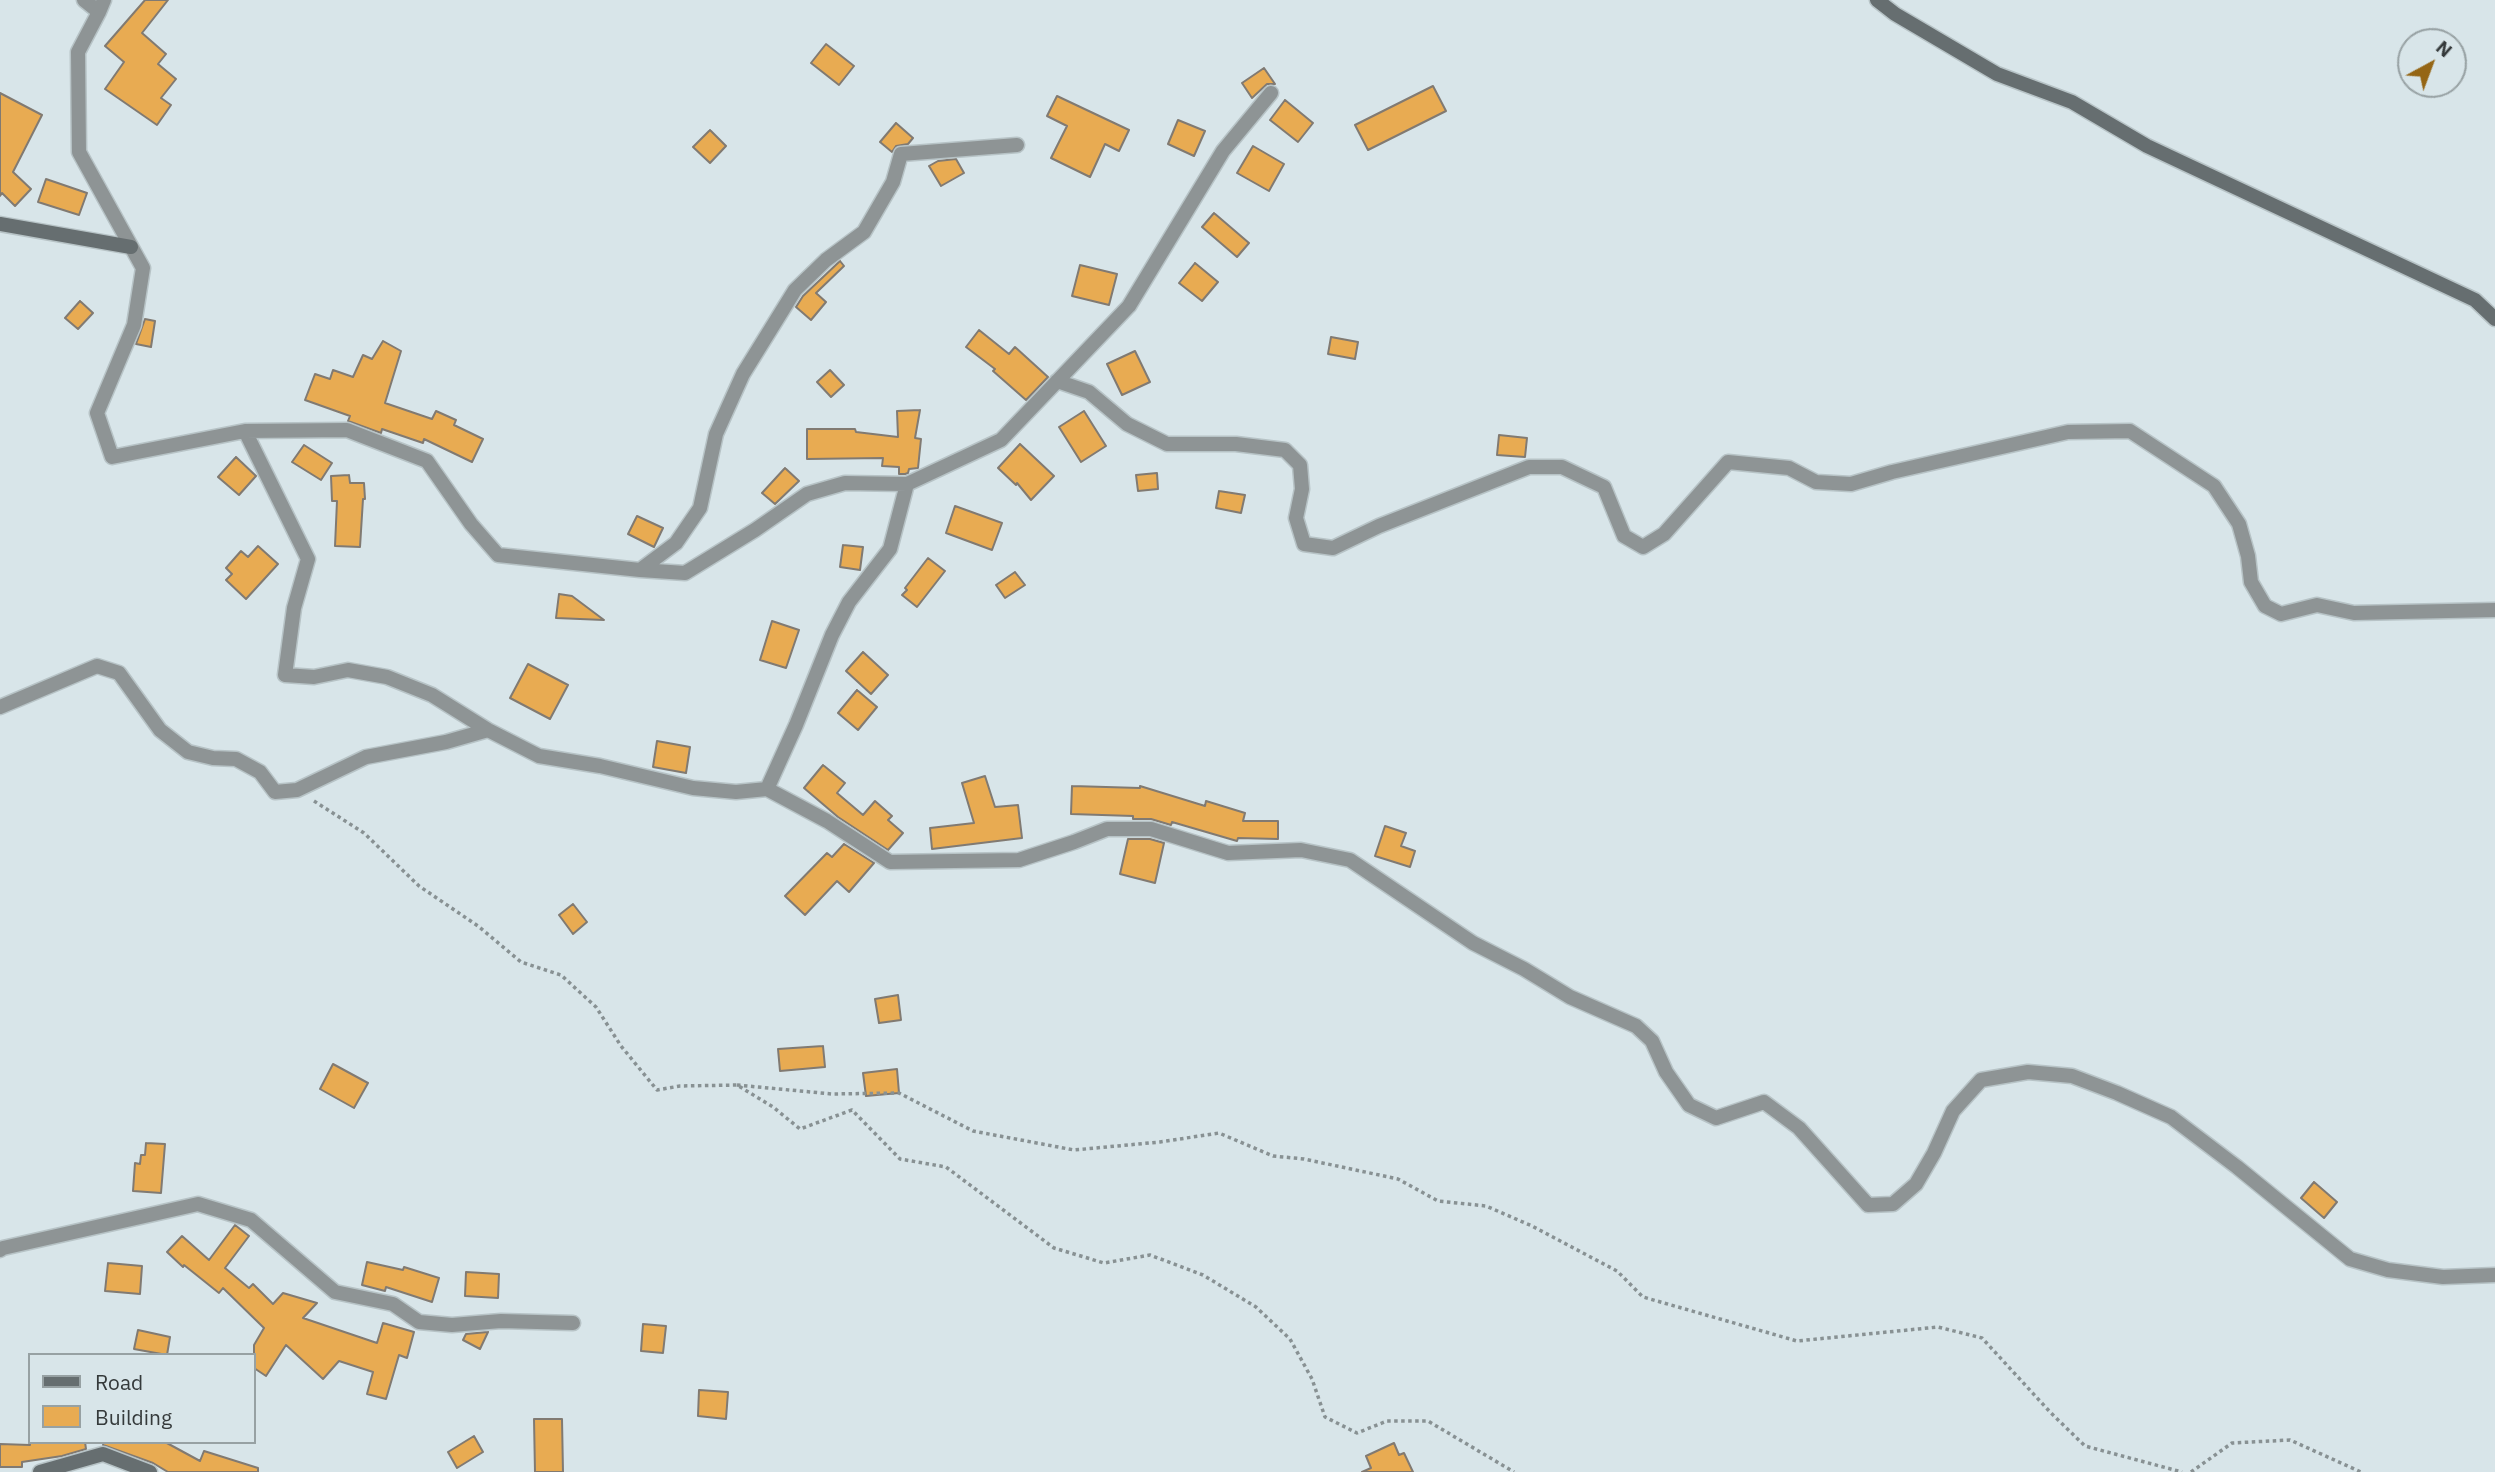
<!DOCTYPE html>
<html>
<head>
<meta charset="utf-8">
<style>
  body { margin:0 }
  #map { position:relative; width:2495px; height:1472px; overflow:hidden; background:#d8e5e9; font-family:"IBM Plex Sans",sans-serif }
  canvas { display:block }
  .legend { position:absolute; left:28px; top:1353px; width:228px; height:91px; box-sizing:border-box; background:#d8e5e9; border:2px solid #97a1a3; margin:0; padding:9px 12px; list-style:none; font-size:21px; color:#353a3b }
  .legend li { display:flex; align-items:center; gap:14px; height:35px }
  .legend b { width:35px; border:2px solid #97a1a3 }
  .north { position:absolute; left:2397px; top:28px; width:70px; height:70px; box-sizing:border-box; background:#d8e5e9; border:2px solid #97a1a3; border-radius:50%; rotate:41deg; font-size:19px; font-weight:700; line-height:28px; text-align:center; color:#353a3b }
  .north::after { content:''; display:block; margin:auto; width:24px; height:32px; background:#956615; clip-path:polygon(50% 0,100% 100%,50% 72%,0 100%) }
</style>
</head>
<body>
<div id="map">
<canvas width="2495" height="1472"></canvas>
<ul class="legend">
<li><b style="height:9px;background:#666e70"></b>Road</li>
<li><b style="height:19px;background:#e8ab52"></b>Building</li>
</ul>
<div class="north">N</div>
</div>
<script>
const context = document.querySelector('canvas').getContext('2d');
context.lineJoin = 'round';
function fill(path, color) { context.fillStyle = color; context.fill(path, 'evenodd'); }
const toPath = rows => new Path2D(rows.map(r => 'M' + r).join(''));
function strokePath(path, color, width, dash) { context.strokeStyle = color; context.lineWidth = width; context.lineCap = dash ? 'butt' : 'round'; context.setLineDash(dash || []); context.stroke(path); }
const building = toPath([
  [145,0,168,0,142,33,166,54,158,64,176,79,161,98,171,105,157,125,105,89,124,62,105,46,145,0],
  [826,44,854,66,839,85,811,63,826,44],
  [1264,68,1275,84,1267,84,1252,98,1242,83,1264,68],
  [1433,86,1446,111,1368,150,1355,125,1433,86],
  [0,93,42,115,13,172,31,189,15,206,2,193,0,196,0,93],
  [1057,96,1129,130,1119,151,1105,144,1090,177,1051,158,1067,126,1047,116,1057,96],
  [1285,100,1313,123,1298,142,1270,120,1285,100],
  [1178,120,1205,131,1194,156,1168,144,1178,120],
  [896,123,913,138,908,144,896,146,892,152,880,142,896,123],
  [710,130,726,146,710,163,693,147,710,130],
  [1253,146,1284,164,1269,191,1237,173,1253,146],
  [956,159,964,173,941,186,929,166,938,161,956,159],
  [46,179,87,193,79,215,38,202,46,179],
  [1214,213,1249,243,1237,257,1202,227,1214,213],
  [840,261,844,266,816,293,826,302,811,320,796,307,803,296,840,261],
  [1195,263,1218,282,1202,301,1179,283,1195,263],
  [1080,265,1117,274,1109,305,1072,296,1080,265],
  [80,301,93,313,78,329,65,318,80,301],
  [145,319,155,321,151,347,136,344,145,319],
  [979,330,1009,354,1015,347,1048,377,1026,400,993,371,995,369,966,347,979,330],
  [1331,337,1358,342,1355,359,1328,354,1331,337],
  [383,341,401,351,385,403,432,419,436,411,456,420,454,425,483,439,472,462,424,439,423,443,382,429,381,433,348,421,350,416,305,400,315,374,330,379,333,370,353,377,363,355,372,359,383,341],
  [1135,351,1150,382,1122,395,1107,364,1135,351],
  [830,370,844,385,831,397,817,382,830,370],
  [920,410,915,438,921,439,918,468,909,469,908,473,905,474,899,474,899,467,882,466,883,458,807,459,807,429,855,429,856,432,898,437,897,411,920,410],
  [1084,411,1106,446,1081,462,1059,427,1084,411],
  [1499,435,1527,438,1525,457,1497,455,1499,435],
  [1020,444,1054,476,1031,500,1017,483,1016,485,998,468,1020,444],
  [304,445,332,463,321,480,292,462,304,445],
  [236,457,256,476,239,495,218,477,236,457],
  [785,468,799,481,775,504,762,493,785,468],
  [1157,473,1158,489,1138,491,1136,475,1157,473],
  [349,475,350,483,364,483,365,499,363,499,360,547,335,546,337,501,332,501,331,476,349,475],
  [1219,491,1245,495,1241,513,1216,508,1219,491],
  [955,506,1002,523,992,550,946,533,955,506],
  [637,516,663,528,654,547,628,534,637,516],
  [843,545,863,547,860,570,840,567,843,545],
  [258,546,278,564,246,599,226,580,232,574,226,568,241,551,248,557,258,546],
  [928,558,945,571,917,607,902,595,907,590,905,588,928,558],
  [1015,572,1025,585,1005,598,996,585,1015,572],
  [559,594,572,596,604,620,556,618,559,594],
  [772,621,799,630,786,668,760,660,772,621],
  [863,652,888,675,871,694,846,671,863,652],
  [528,664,568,685,550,719,510,698,528,664],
  [857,690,877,707,858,730,838,713,857,690],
  [657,741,690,747,686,773,653,767,657,741],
  [823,765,845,783,837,793,863,815,875,801,892,816,888,820,903,833,888,850,838,817,804,788,823,765],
  [985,776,995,807,1018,805,1022,838,932,849,930,828,974,823,962,783,985,776],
  [1072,786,1140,788,1140,786,1205,806,1206,801,1245,813,1243,821,1278,821,1278,839,1238,838,1237,841,1172,822,1171,825,1151,819,1133,819,1133,816,1071,814,1072,786],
  [1385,826,1406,833,1401,846,1415,851,1410,867,1375,856,1385,826],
  [1128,839,1150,839,1164,843,1155,883,1120,874,1128,839],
  [844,844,874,863,849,892,837,881,805,915,785,896,827,853,832,857,844,844],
  [573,904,587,922,573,934,559,915,573,904],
  [898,995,901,1020,879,1023,875,999,898,995],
  [823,1046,825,1067,780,1071,778,1049,823,1046],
  [333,1064,368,1083,354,1108,320,1089,333,1064],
  [897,1069,899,1093,866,1096,863,1073,897,1069],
  [146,1143,165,1144,161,1193,133,1191,135,1163,140,1164,141,1155,145,1155,146,1143],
  [2314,1182,2337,1202,2324,1218,2301,1198,2314,1182],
  [235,1225,249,1236,225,1268,249,1288,253,1284,273,1304,283,1293,317,1303,303,1318,377,1343,383,1323,414,1332,407,1358,399,1355,386,1399,367,1394,373,1372,339,1361,323,1379,286,1345,266,1376,254,1368,254,1345,264,1328,223,1288,219,1293,184,1265,183,1267,167,1252,182,1236,209,1260,235,1225],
  [367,1262,403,1270,404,1267,439,1278,432,1302,386,1287,385,1291,362,1285,367,1262],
  [108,1263,142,1266,140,1294,105,1291,108,1263],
  [466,1272,499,1274,498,1298,465,1296,466,1272],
  [643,1324,666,1326,663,1353,641,1351,643,1324],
  [138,1330,170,1337,167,1355,134,1349,138,1330],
  [488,1332,480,1349,463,1340,466,1334,488,1332],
  [699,1390,728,1392,726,1419,698,1416,699,1390],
  [534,1419,562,1419,563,1472,535,1472,534,1419],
  [474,1436,483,1452,457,1468,448,1452,474,1436],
  [30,1442,85,1442,86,1449,62,1456,22,1462,22,1467,0,1467,0,1444,30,1445,30,1442],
  [104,1442,165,1442,200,1461,204,1451,258,1468,258,1472,168,1472,153,1463,103,1445,104,1442],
  [1394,1443,1399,1455,1404,1453,1413,1472,1362,1472,1371,1468,1366,1456,1394,1443]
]);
fill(building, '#e8ab52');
strokePath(building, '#817a72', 2);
const street = toPath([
  [84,0,99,12,104,0],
  [99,12,78,52,79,152,143,268,134,325,97,413,112,457,245,431,347,430,427,461,471,524,498,555,640,570,685,573,755,530,807,494,845,483,907,484,1001,440,1129,306,1223,151,1271,93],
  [1057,381,1089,392,1127,424,1167,444,1236,444,1285,450,1300,465,1302,489,1296,518,1304,544,1333,548,1379,526,1529,467,1562,467,1604,487,1624,536,1643,547,1664,534,1728,462,1789,468,1816,482,1851,484,1892,472,2068,432,2130,431,2214,486,2239,524,2248,556,2251,582,2265,606,2281,614,2317,605,2354,613,2495,610],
  [245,431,308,559,294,608,285,675,314,677,348,670,387,677,432,695,488,730,539,756,600,766,693,788,736,792,767,789,827,821,890,862,1019,860,1074,842,1107,829,1151,829,1228,853,1301,850,1350,860,1473,943,1524,969,1570,997,1636,1026,1652,1041,1666,1072,1689,1105,1716,1118,1764,1102,1799,1128,1868,1205,1893,1204,1916,1184,1934,1153,1953,1111,1981,1080,2028,1072,2072,1076,2117,1093,2171,1117,2237,1167,2350,1259,2388,1270,2443,1277,2495,1275],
  [640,570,676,543,700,508,716,434,743,374,795,290,826,260,864,232,893,182,901,154,1017,145],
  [0,707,97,666,119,673,160,730,188,752,213,758,236,759,260,772,275,792,297,790,366,757,446,742,488,730],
  [767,789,796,725,832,635,849,602,890,549,907,484],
  [0,1250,3,1248,198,1204,251,1220,335,1292,393,1304,419,1322,452,1325,501,1321,573,1323]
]);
const secondary = toPath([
  [1877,0,1895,14,1997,74,2072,102,2147,146,2475,300,2495,319],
  [0,224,131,247],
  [40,1472,103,1454,150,1472]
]);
strokePath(street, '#b7c3c6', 17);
strokePath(secondary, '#b7c3c6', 17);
strokePath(toPath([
  [314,801,364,833,419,886,478,926,521,962,561,975,596,1007,621,1046,657,1090,680,1086,737,1085,773,1107,800,1129,852,1110,900,1159,946,1167,1054,1248,1104,1263,1150,1255,1203,1275,1256,1307,1290,1339,1312,1379,1325,1417,1357,1433,1387,1421,1428,1421,1514,1472],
  [737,1085,832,1094,899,1093,973,1131,1074,1150,1160,1142,1219,1133,1273,1156,1304,1159,1398,1179,1438,1201,1486,1206,1532,1226,1617,1271,1643,1297,1797,1341,1938,1327,1982,1338,2051,1413,2085,1446,2182,1472],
  [2191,1472,2232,1443,2290,1440,2361,1472]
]), '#889193', 3.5, [3.5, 3.5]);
strokePath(street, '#8e9495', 14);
strokePath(secondary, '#666e70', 14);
</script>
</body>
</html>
